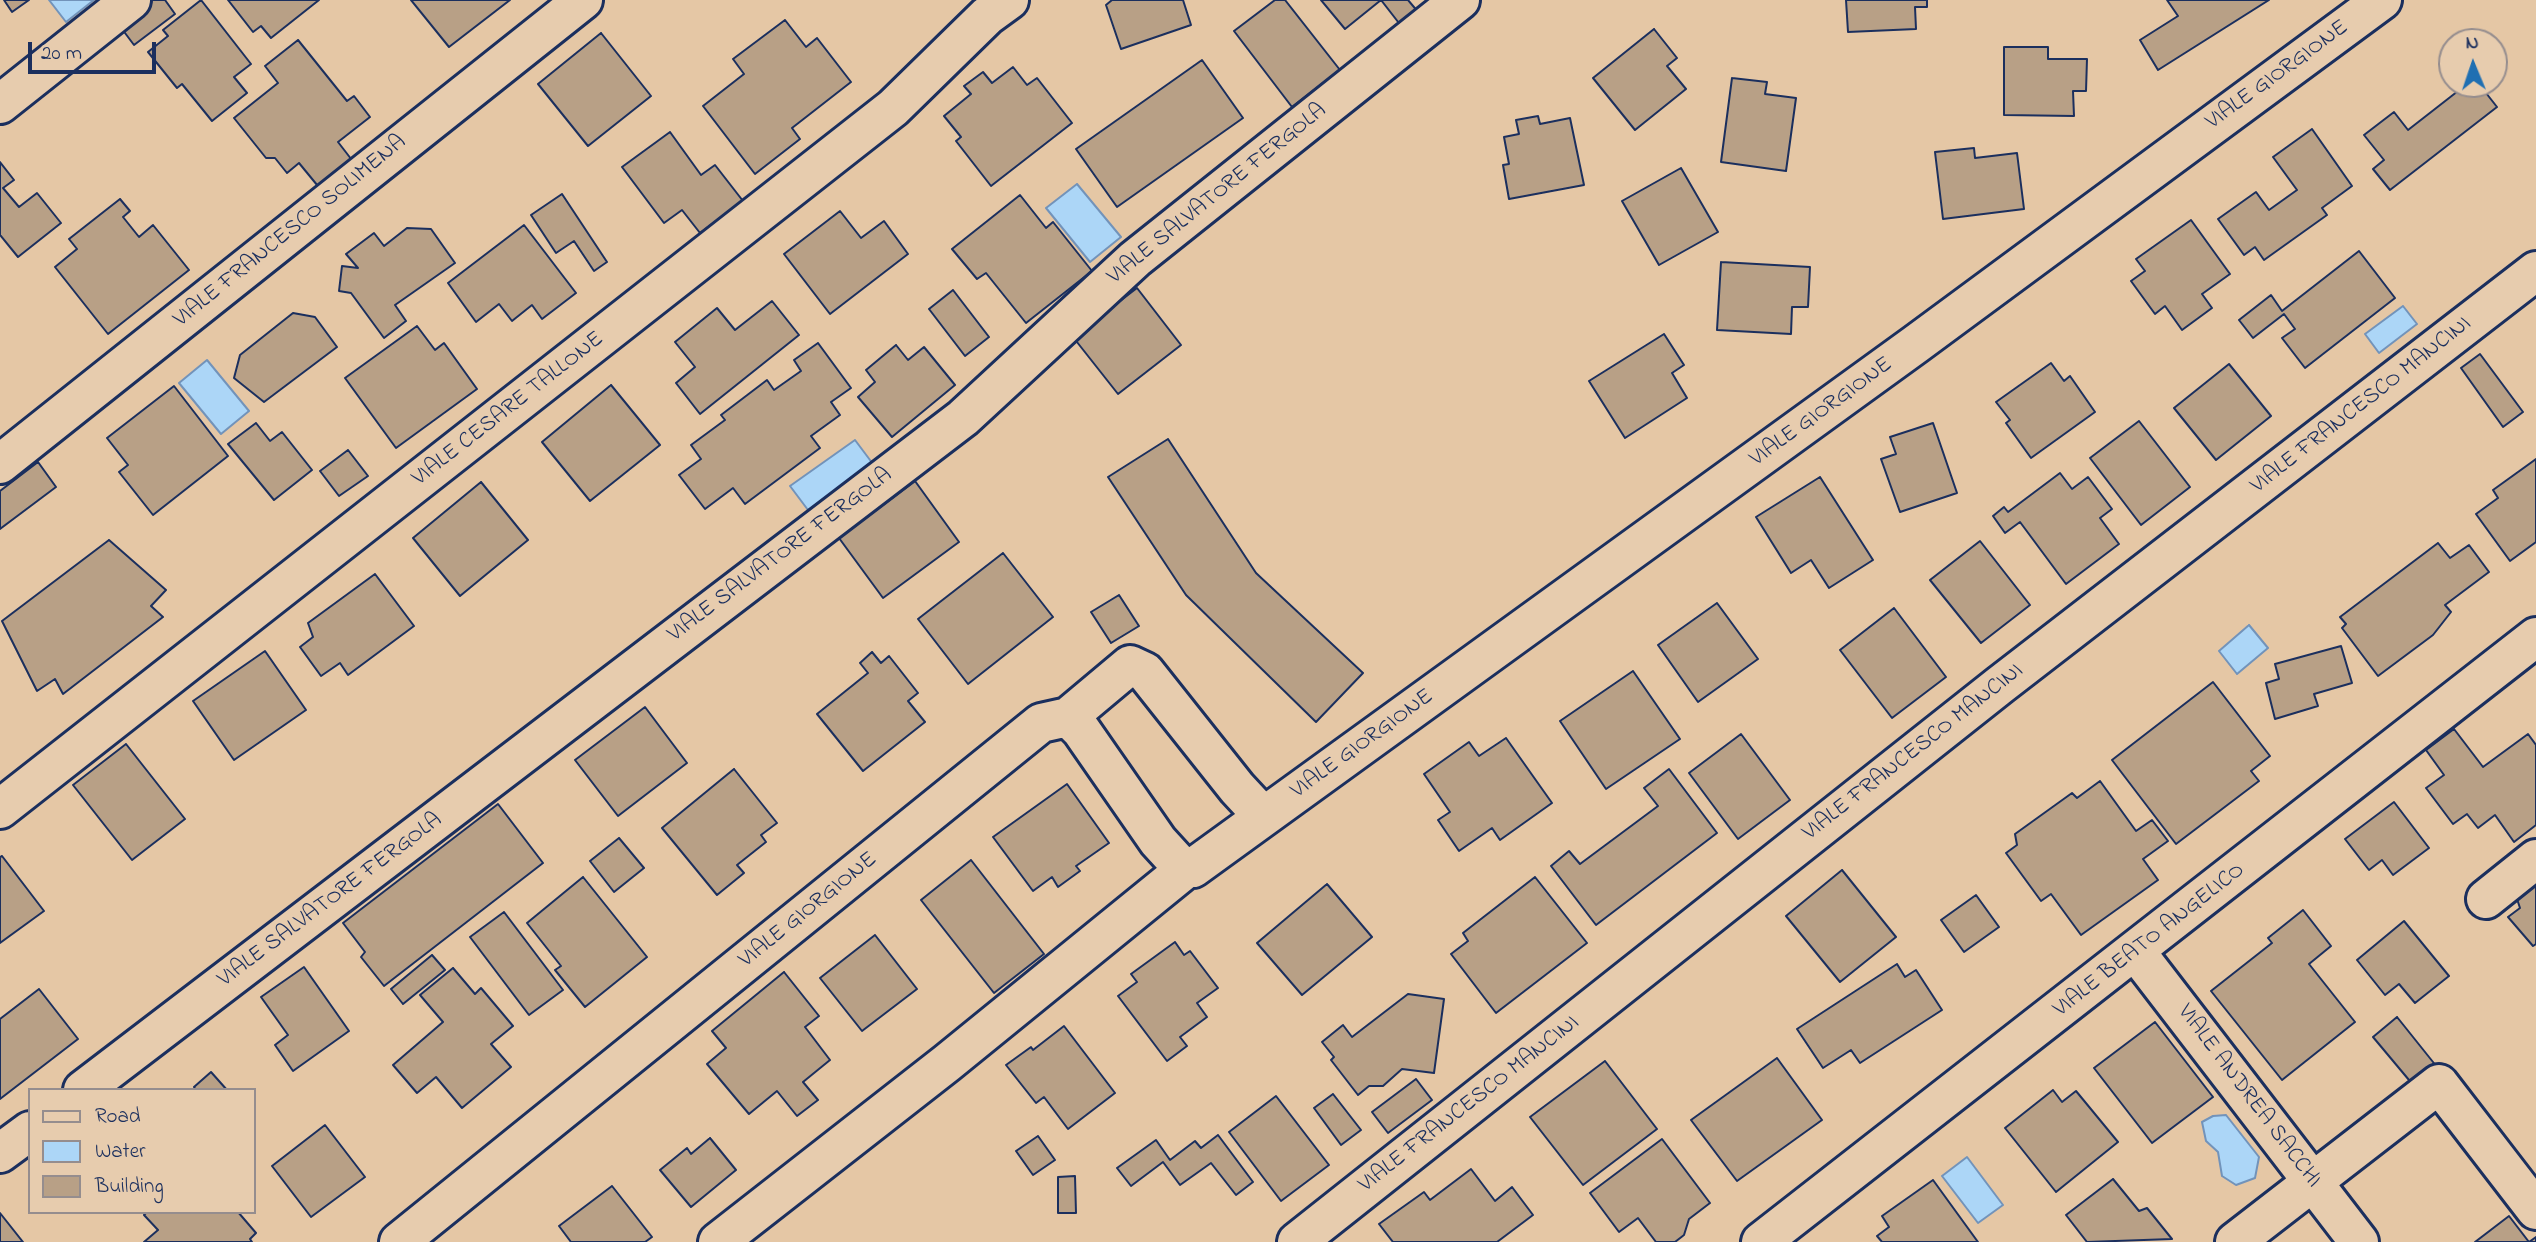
<!DOCTYPE html>
<html>
<head>
<meta charset="utf-8">
<style>
  body { margin:0 }
  #map { position:relative; width:2536px; height:1242px; overflow:hidden; background:#e5c7a5; font-family:"Indie Flower",sans-serif }
  canvas { display:block }
  .legend { position:absolute; left:28px; top:1088px; width:228px; height:126px; box-sizing:border-box; background:#e7ccae; border:2px solid #958d8e; margin:0; padding:9px 12px; list-style:none; font-size:21px; color:#1b2f5e }
  .legend li { display:flex; align-items:center; gap:14px; height:35px }
  .legend b { width:35px; border:2px solid #958d8e }
  .north { position:absolute; left:2438px; top:28px; width:70px; height:70px; box-sizing:border-box; background:#e7ccae; border:2px solid #958d8e; border-radius:50%; rotate:358deg; font-size:19px; font-weight:700; line-height:28px; text-align:center; color:#1b2f5e }
  .north::after { content:''; display:block; margin:auto; width:24px; height:32px; background:#1f6fb2; clip-path:polygon(50% 0,100% 100%,50% 72%,0 100%) }
  .scale { position:absolute; left:28px; top:42px; width:128px; height:32px; box-sizing:border-box; border:4px solid #1b2f5e; border-top:0; padding-left:9px; font-size:21px; line-height:24px; white-space:nowrap; color:#1b2f5e; -webkit-text-stroke:5px #e7ccae; paint-order:stroke }
</style>
</head>
<body>
<div id="map">
<canvas width="2536" height="1242"></canvas>
<ul class="legend">
<li><b style="height:9px;background:#e7ccae"></b>Road</li>
<li><b style="height:19px;background:#acd6f7"></b>Water</li>
<li><b style="height:19px;background:#b8a086"></b>Building</li>
</ul>
<div class="north">N</div>
<div class="scale">20 m</div>
</div>
<script>
const context = document.querySelector('canvas').getContext('2d');
context.lineJoin = 'round';
function fill(path, color) { context.fillStyle = color; context.fill(path, 'evenodd'); }
const toPath = rows => new Path2D(rows.map(r => 'M' + r).join(''));
function strokePath(path, color, width, dash) { context.strokeStyle = color; context.lineWidth = width; context.lineCap = dash ? 'butt' : 'round'; context.setLineDash(dash || []); context.stroke(path); }
function drawText(font, color, halo, rows, align = 'center') {
  context.font = font + ' "Indie Flower",sans-serif'; context.lineWidth = 5; context.setLineDash([]); context.textBaseline = 'middle'; context.strokeStyle = halo; context.fillStyle = color; for (const [text, x, y, turn = 0] of rows) {
    context.save(); context.translate(x, y); context.rotate((+turn || 0) * Math.PI / 180); context.textAlign = isNaN(turn) ? turn : align; if (halo) context.strokeText(text, 0, 0); context.fillText(text, 0, 0); context.restore();
  }
}
const water = toPath([
  [49,0,94,0,66,22,49,0],
  [1077,184,1121,237,1090,262,1046,208,1077,184],
  [2403,306,2417,324,2379,353,2365,334,2403,306],
  [207,360,249,411,221,434,179,383,207,360],
  [855,440,873,464,808,510,790,486,855,440],
  [2249,625,2268,648,2237,674,2219,651,2249,625],
  [2226,1115,2259,1157,2255,1178,2236,1185,2222,1176,2218,1152,2206,1141,2202,1122,2213,1116,2226,1115],
  [1967,1157,2003,1205,1978,1223,1942,1176,1967,1157]
]);
fill(water, '#acd6f7');
strokePath(water, '#7293ba', 2);
const building = toPath([
  [4,0,29,0,12,12,4,0],
  [152,0,165,0,175,14,134,45,119,25,152,0],
  [201,0,251,64,234,77,247,93,212,121,182,84,177,88,148,52,168,36,163,30,201,0],
  [228,0,319,0,271,38,261,26,253,32,228,0],
  [411,0,510,0,449,47,411,0],
  [1112,0,1183,0,1191,25,1121,49,1106,5,1112,0],
  [1275,0,1285,0,1340,70,1292,107,1234,31,1275,0],
  [1321,0,1408,0,1419,13,1402,27,1381,0,1345,29,1321,0],
  [1846,0,1927,0,1927,7,1915,7,1916,29,1848,32,1846,0],
  [2167,0,2269,0,2158,70,2140,40,2178,16,2167,0],
  [785,20,806,47,817,38,851,82,792,128,800,139,755,174,703,106,744,74,733,59,785,20],
  [1654,29,1677,58,1667,66,1686,89,1635,130,1593,78,1654,29],
  [601,33,651,96,588,146,538,84,601,33],
  [298,40,347,101,354,96,370,117,338,142,355,164,322,191,299,163,287,173,275,158,266,158,234,118,278,83,265,66,298,40],
  [2004,47,2048,47,2048,59,2087,59,2086,91,2073,91,2074,116,2004,115,2004,47],
  [1202,60,1243,118,1117,207,1076,149,1202,60],
  [1013,67,1027,85,1037,78,1072,123,991,186,956,141,961,137,944,116,971,94,964,86,983,72,992,83,1013,67],
  [1732,78,1767,82,1765,94,1796,98,1786,171,1721,162,1732,78],
  [2467,84,2479,84,2497,107,2390,190,2373,169,2384,160,2364,135,2394,112,2408,130,2467,84],
  [1538,116,1540,124,1570,118,1584,185,1509,199,1503,165,1509,164,1504,137,1519,134,1516,120,1538,116],
  [2312,129,2352,186,2322,208,2327,215,2264,260,2255,247,2244,255,2218,219,2256,192,2269,210,2297,190,2273,157,2312,129],
  [670,132,701,175,715,165,743,201,700,233,682,210,664,223,622,167,670,132],
  [1974,148,1975,158,2017,153,2024,209,1943,219,1935,152,1974,148],
  [0,162,14,180,3,188,19,207,37,193,61,223,18,257,0,235,0,162],
  [1681,168,1718,232,1659,265,1622,201,1681,168],
  [562,194,607,262,594,271,574,241,556,253,531,215,562,194],
  [1020,195,1046,228,1053,222,1092,271,1026,323,986,273,977,279,952,249,1020,195],
  [120,199,130,211,123,217,139,237,153,225,189,270,108,334,55,267,77,249,69,239,120,199],
  [840,211,861,238,884,221,908,254,830,314,784,254,840,211],
  [2191,220,2230,274,2202,294,2212,308,2182,330,2165,306,2155,314,2131,281,2145,271,2136,259,2191,220],
  [524,225,576,293,542,319,532,305,512,321,499,304,476,322,448,283,524,225],
  [407,228,431,229,455,263,395,305,406,321,384,338,351,293,339,291,342,266,358,268,346,254,374,233,384,246,407,228],
  [2359,251,2395,298,2305,368,2282,338,2295,329,2284,314,2253,338,2239,320,2271,295,2282,311,2359,251],
  [1721,262,1810,267,1808,307,1792,307,1791,334,1717,330,1721,262],
  [1137,288,1181,345,1118,394,1073,337,1137,288],
  [953,290,989,337,965,356,929,309,953,290],
  [772,301,799,335,700,414,676,383,695,367,675,342,717,308,735,330,772,301],
  [293,313,315,317,337,347,264,402,234,378,240,355,293,313],
  [417,326,435,350,444,343,477,389,396,448,345,378,417,326],
  [1664,334,1684,365,1672,373,1687,398,1625,438,1589,381,1664,334],
  [818,343,851,388,831,402,840,415,811,436,820,448,745,504,733,488,705,509,679,475,701,459,691,445,725,420,721,415,767,380,774,390,801,371,794,360,818,343],
  [896,345,908,360,924,347,955,385,892,437,858,397,875,382,866,370,896,345],
  [2480,354,2523,412,2503,427,2461,368,2480,354],
  [2051,363,2064,381,2070,376,2095,412,2031,458,2006,423,2010,420,1996,402,2051,363],
  [2229,364,2271,416,2216,460,2174,408,2229,364],
  [611,385,660,445,590,501,542,442,611,385],
  [174,386,228,456,153,515,119,472,128,465,107,438,174,386],
  [2139,421,2190,487,2141,525,2090,458,2139,421],
  [256,423,270,441,282,432,312,470,274,500,228,444,256,423],
  [1933,423,1957,493,1900,512,1881,459,1896,454,1890,437,1933,423],
  [1168,439,1256,573,1363,673,1316,722,1186,595,1108,477,1168,439],
  [348,450,368,476,339,496,320,471,348,450],
  [2536,459,2536,542,2510,561,2476,514,2498,498,2493,490,2536,459],
  [38,462,56,487,0,529,0,491,38,462],
  [2060,473,2072,489,2088,477,2112,509,2100,518,2119,544,2066,584,2020,522,2005,533,1993,516,2004,507,2008,512,2060,473],
  [1820,477,1873,560,1829,588,1811,560,1791,573,1756,517,1820,477],
  [915,481,959,542,883,598,839,538,915,481],
  [481,482,528,540,460,596,413,538,481,482],
  [109,540,166,590,151,606,163,617,63,694,55,679,37,691,2,621,109,540],
  [1980,541,2030,605,1981,643,1930,580,1980,541],
  [2438,543,2450,558,2469,545,2489,572,2445,605,2451,612,2433,635,2378,676,2342,628,2346,624,2340,617,2438,543],
  [1003,553,1053,617,968,684,918,619,1003,553],
  [375,574,414,626,348,675,340,663,321,676,300,647,313,637,308,623,375,574],
  [1119,595,1139,626,1111,643,1091,612,1119,595],
  [1717,603,1758,659,1698,702,1658,645,1717,603],
  [1894,608,1946,677,1892,718,1840,650,1894,608],
  [2341,646,2352,683,2314,694,2318,706,2275,719,2266,683,2279,679,2275,664,2341,646],
  [265,651,306,710,234,760,193,701,265,651],
  [872,652,881,663,889,656,918,693,908,701,925,722,863,771,817,714,868,673,860,663,872,652],
  [1633,671,1680,739,1606,789,1560,721,1633,671],
  [2213,682,2270,756,2251,771,2259,781,2176,844,2112,760,2213,682],
  [645,707,687,763,618,816,575,760,645,707],
  [2454,729,2483,767,2528,734,2536,745,2536,825,2514,842,2495,815,2478,828,2467,814,2453,824,2426,788,2444,775,2426,750,2454,729],
  [1741,734,1790,800,1738,839,1689,773,1741,734],
  [1506,738,1552,803,1500,840,1492,828,1459,851,1438,820,1450,812,1424,774,1469,742,1479,756,1506,738],
  [126,744,185,819,132,860,73,785,126,744],
  [734,769,777,823,761,835,766,842,737,865,744,873,717,895,662,828,734,769],
  [1669,769,1717,833,1596,925,1551,866,1569,851,1580,864,1658,806,1644,788,1669,769],
  [2100,781,2136,831,2152,820,2168,841,2143,859,2158,880,2081,935,2051,894,2041,901,2006,853,2017,845,2015,834,2072,793,2077,798,2100,781],
  [1067,784,1109,843,1076,866,1080,871,1058,887,1052,877,1033,891,993,837,1067,784],
  [2394,802,2429,848,2393,875,2382,860,2369,870,2345,839,2394,802],
  [498,804,543,863,384,986,361,957,365,952,343,923,498,804],
  [619,838,644,868,614,892,590,861,619,838],
  [2,856,44,911,0,943,0,857,2,856],
  [971,860,1044,954,994,993,921,900,971,860],
  [1842,870,1896,937,1840,982,1786,916,1842,870],
  [2536,875,2536,944,2533,946,2508,917,2520,908,2517,899,2536,875],
  [583,877,647,957,585,1007,555,970,561,966,527,923,583,877],
  [1535,877,1587,943,1496,1013,1451,954,1468,941,1463,933,1535,877],
  [1327,884,1372,937,1302,995,1257,943,1327,884],
  [1976,895,1999,927,1964,952,1941,920,1976,895],
  [2303,910,2331,946,2309,964,2355,1022,2282,1080,2211,991,2272,943,2268,938,2303,910],
  [504,912,563,990,529,1015,470,937,504,912],
  [2404,921,2449,976,2415,1003,2399,984,2385,995,2357,960,2404,921],
  [875,935,917,989,862,1031,820,978,875,935],
  [1175,942,1184,955,1190,951,1218,988,1197,1003,1207,1017,1180,1037,1187,1046,1167,1061,1118,996,1137,982,1131,974,1175,942],
  [432,955,445,970,403,1004,391,989,432,955],
  [1897,964,1905,977,1916,970,1942,1010,1860,1063,1851,1050,1823,1068,1797,1029,1897,964],
  [304,967,349,1031,293,1071,275,1045,288,1035,261,997,304,967],
  [453,968,475,994,481,988,513,1026,491,1044,511,1067,462,1108,436,1077,417,1093,393,1065,443,1022,420,995,453,968],
  [784,972,819,1016,805,1027,830,1060,803,1082,818,1100,797,1116,777,1091,749,1114,707,1064,726,1048,712,1031,784,972],
  [39,989,78,1039,0,1099,0,1019,39,989],
  [1408,994,1444,999,1434,1073,1402,1069,1383,1086,1369,1086,1358,1095,1331,1060,1334,1057,1322,1042,1343,1025,1352,1037,1408,994],
  [2397,1017,2437,1067,2414,1086,2373,1037,2397,1017],
  [2155,1022,2213,1097,2152,1143,2094,1068,2155,1022],
  [1064,1026,1115,1093,1068,1129,1044,1097,1036,1103,1006,1065,1031,1047,1033,1050,1064,1026],
  [1777,1058,1822,1120,1737,1181,1691,1120,1777,1058],
  [1605,1061,1657,1129,1583,1185,1530,1117,1605,1061],
  [211,1072,227,1090,196,1090,194,1087,211,1072],
  [1416,1079,1432,1100,1388,1133,1372,1112,1416,1079],
  [2053,1090,2062,1102,2076,1091,2118,1142,2056,1192,2005,1128,2053,1090],
  [1333,1094,1361,1130,1341,1145,1314,1108,1333,1094],
  [1276,1096,1329,1165,1281,1201,1229,1132,1276,1096],
  [325,1125,365,1177,311,1217,272,1166,325,1125],
  [1218,1135,1253,1182,1236,1195,1211,1163,1180,1185,1163,1162,1131,1186,1117,1168,1156,1140,1170,1160,1195,1141,1201,1148,1218,1135],
  [1038,1136,1055,1160,1033,1175,1016,1151,1038,1136],
  [710,1138,736,1170,691,1207,660,1170,687,1148,691,1154,710,1138],
  [1662,1139,1710,1203,1689,1219,1684,1235,1675,1242,1656,1242,1638,1218,1619,1232,1590,1193,1662,1139],
  [1471,1169,1495,1201,1512,1187,1533,1215,1497,1242,1393,1242,1379,1224,1424,1192,1430,1200,1471,1169],
  [1075,1176,1076,1213,1058,1213,1058,1177,1075,1176],
  [2113,1179,2139,1211,2147,1208,2172,1239,2087,1242,2066,1215,2113,1179],
  [1933,1180,1978,1242,1882,1242,1877,1236,1889,1227,1882,1216,1933,1180],
  [612,1186,652,1237,645,1242,571,1242,559,1226,612,1186],
  [147,1212,238,1212,256,1233,250,1239,252,1242,144,1242,158,1230,144,1215,147,1212],
  [0,1213,23,1242,0,1242,0,1213],
  [2509,1216,2529,1242,2536,1237,2536,1242,2475,1242,2509,1216]
]);
fill(building, '#b8a086');
strokePath(building, '#1b2f5e', 2);
const minor = toPath([
  [0,104,131,0],
  [0,464,583,0],
  [1068,717,1130,665,1145,672,1237,788,1263,816],
  [0,809,893,108,987,16,1009,0],
  [2486,899,2536,859],
  [2136,952,2359,1242],
  [83,1090,963,418,1135,259,1460,0],
  [0,1153,30,1131],
  [399,1242,1041,723,1068,717,1081,730,1158,841,1179,864,1193,868,1916,344,2382,0],
  [718,1242,947,1063,1188,867],
  [1297,1242,2000,685,2536,271],
  [1761,1242,2536,637],
  [2235,1242,2439,1084,2536,1210]
]);
strokePath(minor, '#1b2f5e', 44);
strokePath(minor, '#e7ccae', 38);
drawText('23px', '#1b2f5e', '#e7ccae', [
  ["VIALE GIORGIONE",2278,76,-36],
  ["VIALE SALVATORE FERGOLA",1218,195,-39],
  ["VIALE FRANCESCO SOLIMENA",291,232,-39],
  ["VIALE FRANCESCO MANCINI",2362,406,-38],
  ["VIALE CESARE TALLONE",509,410,-38],
  ["VIALE GIORGIONE",1822,413,-36],
  ["VIALE SALVATORE FERGOLA",781,556,-37],
  ["VIALE GIORGIONE",1363,745,-36],
  ["VIALE FRANCESCO MANCINI",1914,753,-38],
  ["VIALE SALVATORE FERGOLA",331,901,-37],
  ["VIALE GIORGIONE",809,911,-39],
  ["VIALE BEATO ANGELICO",2150,941,-38],
  ["VIALE ANDREA SACCHI",2248,1097,53],
  ["VIALE FRANCESCO MANCINI",1470,1105,-38]
]);
</script>
</body>
</html>
